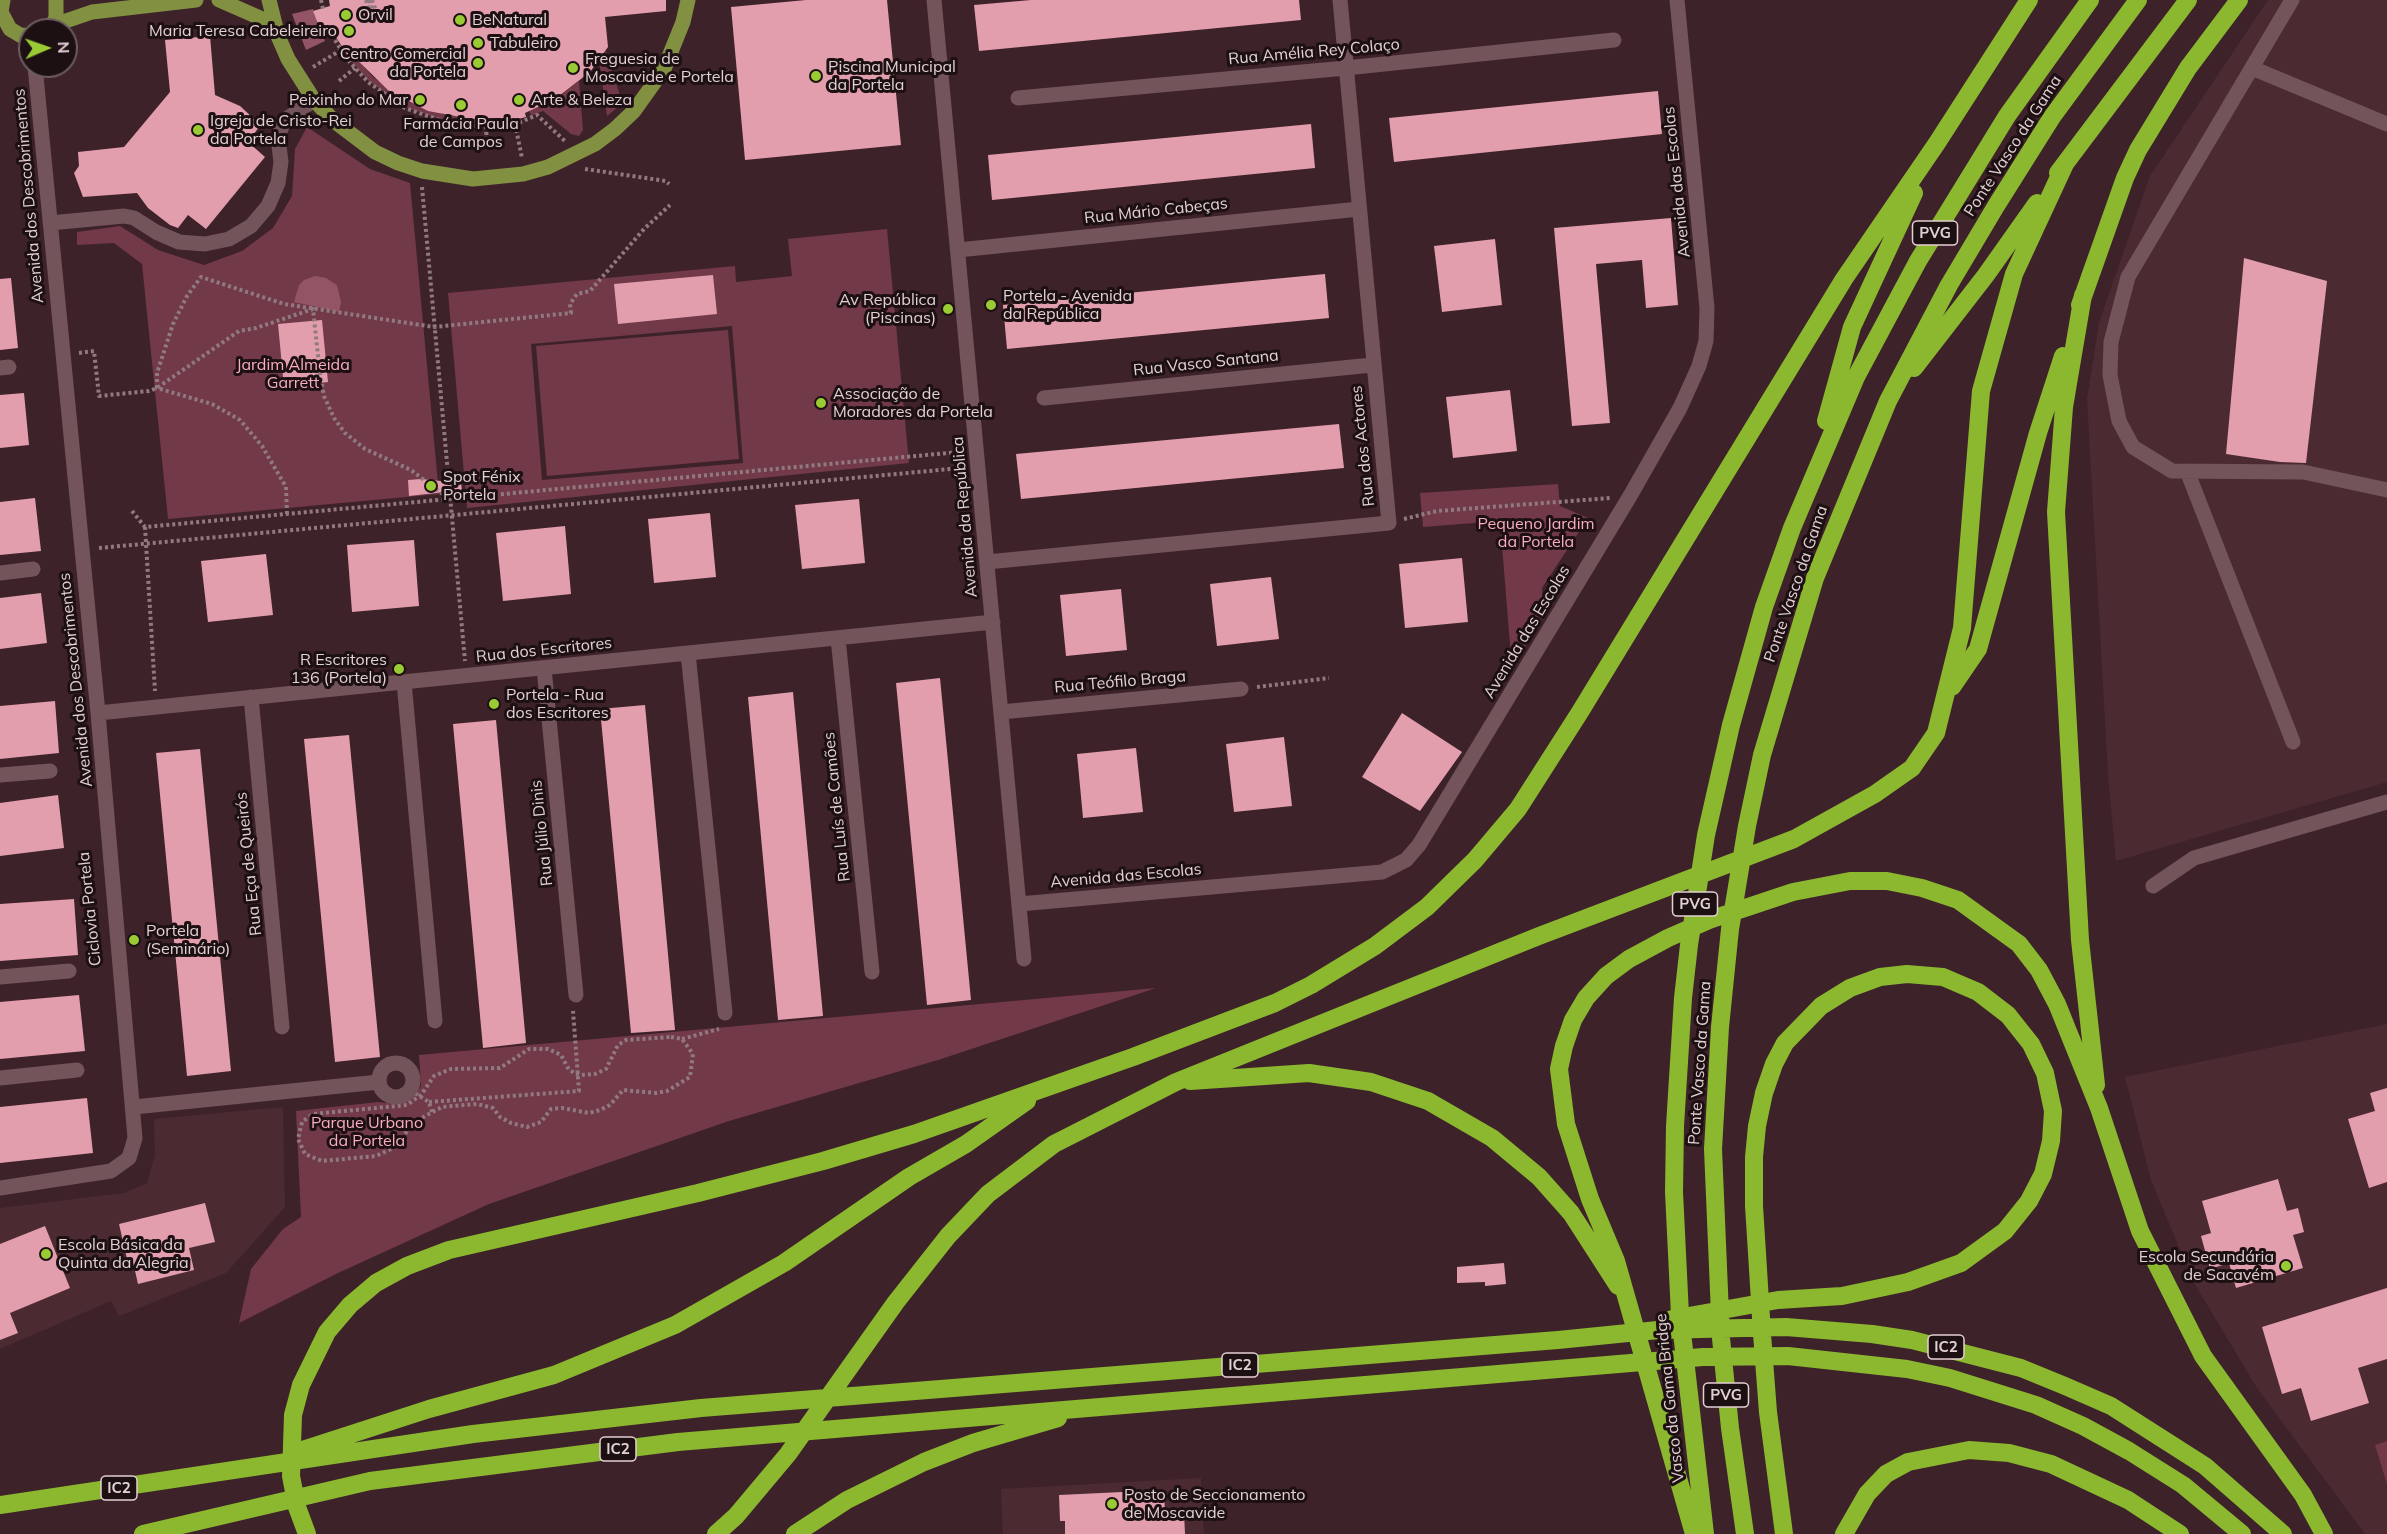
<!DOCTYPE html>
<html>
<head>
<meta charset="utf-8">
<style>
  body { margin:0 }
  #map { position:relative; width:2387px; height:1534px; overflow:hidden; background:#3e2229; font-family:Mulish,sans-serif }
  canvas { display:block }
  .north { position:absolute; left:18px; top:18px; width:60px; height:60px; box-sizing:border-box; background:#1c1013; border:2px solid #6c5d60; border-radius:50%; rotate:88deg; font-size:16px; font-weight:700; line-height:24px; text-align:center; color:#e3d0d3 }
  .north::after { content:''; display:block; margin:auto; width:21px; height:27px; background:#9acb34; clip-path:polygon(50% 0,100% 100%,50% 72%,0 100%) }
</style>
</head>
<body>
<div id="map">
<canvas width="2387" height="1534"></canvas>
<div class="north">N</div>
</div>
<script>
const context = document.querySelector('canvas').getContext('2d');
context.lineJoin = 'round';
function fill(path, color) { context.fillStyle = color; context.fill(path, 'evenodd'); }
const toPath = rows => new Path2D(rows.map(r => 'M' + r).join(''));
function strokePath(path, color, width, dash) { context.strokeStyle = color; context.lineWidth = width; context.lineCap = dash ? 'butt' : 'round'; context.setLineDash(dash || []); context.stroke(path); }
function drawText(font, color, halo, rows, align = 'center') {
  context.font = font + ' Mulish,sans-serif'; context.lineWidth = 6; context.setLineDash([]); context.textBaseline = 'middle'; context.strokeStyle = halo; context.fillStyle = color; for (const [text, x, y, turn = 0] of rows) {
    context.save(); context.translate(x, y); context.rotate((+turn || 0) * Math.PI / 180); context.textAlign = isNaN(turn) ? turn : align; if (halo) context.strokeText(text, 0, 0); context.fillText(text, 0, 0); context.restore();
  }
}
fill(toPath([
  [2268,0,2387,0,2387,782,2116,861,2108,775,2087,399,2099,323,2150,176],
  [2387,1024,2387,1534,2365,1534,2257,1388,2193,1281,2151,1180,2125,1077],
  [283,1107,285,1207,226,1273,119,1316,111,1301,0,1349,0,1208,124,1193,147,1183,155,1155,154,1119],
  [1201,1478,1204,1534,1003,1534,1001,1489]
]), '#4c2a32');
fill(toPath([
  [606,51,621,99,618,107,607,116,599,60],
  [356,58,373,77,408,102,449,116,496,118,497,124,448,122,405,107,369,81,351,61],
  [579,81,583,130,579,136,571,134,543,111,531,116,529,110,555,99],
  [307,127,370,169,410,183,439,494,168,519,142,264,114,243,77,245,77,232,120,226,158,250,204,265,242,251,273,228,292,196,295,149],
  [887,229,909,463,467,508,448,293,735,266,736,282,792,276,788,239],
  [732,326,743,463,542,480,531,344],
  [728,330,739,459,547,476,536,346],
  [1558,484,1560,506,1588,518,1542,588,1543,616,1512,669,1500,521,1423,527,1420,493],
  [1156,988,938,1060,729,1121,489,1204,338,1273,239,1323,251,1269,283,1229,301,1217,296,1111,378,1102,396,1104,412,1098,421,1086,419,1055],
  [2387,1441,2387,1484,2375,1445]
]), '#723948');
fill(toPath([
  [313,9,325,41,306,50,292,14],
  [315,276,326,278,337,285,341,302,339,312,294,302,299,285,304,280]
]), '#935565');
fill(toPath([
  [329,0,666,0,666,11,605,17,608,47,590,72,555,99,525,113,526,117,502,123,501,118,471,119,428,111,389,91,351,54,348,56,334,34,324,39,313,11,330,6],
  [806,0,887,0,901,145,745,160,731,7],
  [1031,0,1299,0,1301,20,979,51,974,5],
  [210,36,215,95,240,106,253,118,259,127,248,142,265,157,206,229,188,215,178,228,170,225,148,208,137,193,83,197,74,173,79,166,78,152,124,147,170,92,165,40],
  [1658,91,1662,134,1394,162,1389,118],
  [1311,124,1315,168,992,200,988,155],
  [1671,218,1678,305,1646,308,1642,260,1596,264,1610,423,1572,426,1554,228],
  [1495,239,1502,305,1442,312,1434,246],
  [2244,258,2327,281,2306,463,2280,462,2226,454],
  [1325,274,1329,318,1007,349,1003,305],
  [713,275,717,314,618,324,614,284],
  [11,278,18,348,0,350,0,279],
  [322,320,328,382,284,387,278,324],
  [1510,390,1517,451,1453,458,1446,397],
  [24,393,29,445,0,448,0,395],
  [1339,424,1344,468,1021,499,1016,454],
  [421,479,461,483,462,490,409,496,408,480],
  [35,498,41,551,0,555,0,502],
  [859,499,865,563,802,569,795,505],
  [710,513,716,577,654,583,648,519],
  [565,526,571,594,503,601,496,533],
  [414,540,419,606,352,612,347,545],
  [266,554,273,615,208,622,201,561],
  [1462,558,1468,622,1405,628,1399,564],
  [1271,577,1279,639,1217,646,1210,584],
  [1121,589,1127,650,1066,656,1060,595],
  [41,593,47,643,0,649,0,598],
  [940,678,971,1000,927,1005,896,683],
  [793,692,823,1016,778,1020,748,697],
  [55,701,59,753,0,759,0,706],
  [645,705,675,1030,631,1033,600,709],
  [1402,713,1462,752,1420,811,1362,777],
  [496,720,526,1043,483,1048,453,724],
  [349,735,380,1057,335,1062,304,739],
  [1284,737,1292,806,1234,812,1226,744],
  [1136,748,1143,812,1083,818,1077,754],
  [200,749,231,1071,187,1076,156,753],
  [58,795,64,848,0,856,0,803],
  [74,899,78,955,0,961,0,904],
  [79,995,85,1051,0,1059,0,1002],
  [2387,1088,2387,1182,2369,1188,2348,1119,2375,1111,2370,1093],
  [87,1098,93,1153,0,1163,0,1107],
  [2278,1179,2287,1211,2298,1208,2304,1232,2293,1235,2303,1268,2236,1288,2229,1263,2210,1269,2201,1236,2211,1233,2202,1201],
  [205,1203,215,1242,189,1248,194,1270,138,1284,133,1262,128,1263,119,1224],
  [45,1226,70,1288,10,1313,18,1333,0,1340,0,1244],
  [1504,1263,1506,1284,1485,1286,1485,1282,1457,1283,1457,1267],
  [2387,1288,2387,1359,2358,1368,2369,1403,2311,1421,2301,1388,2282,1394,2262,1327],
  [1164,1490,1165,1514,1184,1513,1185,1534,1065,1534,1065,1521,1060,1521,1059,1495]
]), '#e39eae');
strokePath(toPath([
  [321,0,323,9],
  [366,0,374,23],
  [369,0,377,22],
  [372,0,380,21],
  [332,35,346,58,368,82,405,108,448,123,471,126,516,124,537,115,566,142],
  [313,67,341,50],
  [339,81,355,68],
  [515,124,522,158],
  [486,126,487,147],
  [585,169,666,181,669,184],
  [422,187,465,661],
  [79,353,94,351,99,396,149,391,157,388,239,331,256,328,313,309,320,374,324,396,334,418,345,433,365,449,411,470,449,499],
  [132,511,145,527,959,452],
  [287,514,286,487,262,446,240,420,212,404,157,388,157,373,173,324,187,296,201,277,284,304,434,327,571,313,570,304,577,294,590,291,644,229,670,205],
  [1404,519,1437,511,1611,498],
  [145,527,155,691],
  [99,548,961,468],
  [1257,687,1329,678],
  [671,1037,682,1039,693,1054,690,1077,667,1091,656,1093,623,1090,610,1105,600,1110,589,1113,562,1108,551,1109,541,1122,527,1127,511,1123,500,1117,493,1108,477,1104,442,1107,414,1122,395,1147,376,1156,322,1161,305,1154,298,1139,302,1122,313,1114,407,1105,421,1095,434,1076,451,1069,500,1068,529,1049,548,1049,561,1055,569,1070,579,1075,595,1074,606,1069,618,1045,626,1040,671,1037],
  [682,1039,719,1029],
  [410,1090,429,1102,432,1112],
  [429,1102,579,1091,573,1011]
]), '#917a7f', 4, [3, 3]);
strokePath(toPath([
  [934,0,1024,959],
  [2292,0,2128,277,2111,342,2110,375,2119,421,2133,447,2172,471,2303,472,2387,490],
  [2252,68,2387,124],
  [1018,98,1346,68,1614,40],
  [50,223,124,216,134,218,156,232,179,242,205,244,229,239,251,226,268,206,278,183,281,162,278,138,282,126,288,118,314,100],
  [958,250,1359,209],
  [0,368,9,367],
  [1044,398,1372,365],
  [2187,471,2293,742],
  [987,562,1389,523,1340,0],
  [0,573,33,569],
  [838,638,872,972],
  [688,653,725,1013],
  [544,668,576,995],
  [404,682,435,1021],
  [251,697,282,1027],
  [1001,712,1241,689],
  [98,713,993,622],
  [0,775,50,771],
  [2153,886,2194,858,2387,802],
  [1019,904,1382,872,1406,860,1419,845,1630,496,1680,408,1699,366,1706,341,1707,308,1677,0],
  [0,977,69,971],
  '379 1080a17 17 0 1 1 34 0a17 17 0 1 1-34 0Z',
  [0,1078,77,1070],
  [134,1107,379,1082],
  [0,1188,111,1171,129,1158,135,1138,98,713,35,66]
]), '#73545b', 15);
strokePath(toPath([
  [3,0,1,12,10,29,20,35,30,36],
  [219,0,274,24],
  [269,0,278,36,288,59,314,100,334,121,375,152,398,163,422,171,473,179,523,174,548,167,595,144,615,129,634,111,664,69,683,22,688,0],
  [51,26,92,12,196,0],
  [47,30,56,19,56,0]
]), '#819041', 15);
strokePath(toPath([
  [2058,173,2188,0],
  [2083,295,2064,407,2056,512,2080,940,2096,1085],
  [2080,305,2125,178,2138,150,2188,68,2239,0],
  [1914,368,1986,275,2037,203],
  [1826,421,1852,327,1914,193],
  [1952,687,1978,649,2038,433,2063,356],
  [1190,1081,1309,1073,1371,1082,1428,1101,1492,1138,1539,1177,1571,1213,1618,1286],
  [1672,1319,1778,1300,1842,1296,1908,1282,1961,1263,2005,1231,2029,1201,2043,1174,2051,1141,2053,1111,2045,1073,2031,1044,2008,1015,1978,992,1943,977,1907,974,1880,977,1850,988,1821,1006,1785,1043,1774,1064,1764,1093,1757,1126,1754,1157,1754,1206,1757,1253,1762,1334,1768,1412,1784,1534],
  [293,1453,429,1409,554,1375,675,1325,784,1263,909,1177,966,1144,1027,1101],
  [0,1505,473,1434,701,1408,1558,1340,1658,1330,1786,1327,1872,1334,1912,1340,2021,1368,2065,1386,2111,1406,2205,1466,2283,1534],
  [143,1534,370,1481,678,1442,1703,1357,1788,1356,1907,1369,1950,1378,2036,1405,2083,1426,2129,1451,2183,1485,2242,1534],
  [307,1534,297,1507,291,1476,293,1415,301,1385,327,1332,350,1305,376,1283,407,1266,449,1250,698,1193,823,1161,914,1134,1133,1057,1275,1003,1311,985,1375,946,1427,907,1475,860,1518,809,1580,712,1844,279,1937,143,2029,0],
  [716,1534,736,1516,788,1454,896,1302,948,1236,988,1194,1054,1144,1176,1082,1539,936,1794,839,1875,794,1912,768,1936,733,1962,628,1981,391,2014,274,2065,164],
  [795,1534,847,1500,924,1462,973,1443,1058,1418],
  [1694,1534,1616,1261,1590,1199,1566,1124,1559,1069,1564,1046,1573,1020,1586,998,1606,976,1629,959,1668,938,1709,920,1793,892,1850,881,1887,881,1922,888,1958,900,2019,944,2039,970,2057,1004,2099,1108,2140,1231,2203,1356,2303,1495,2324,1534],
  [1705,1534,1680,1315,1674,1192,1675,1126,1683,998,1689,945,1706,835,1731,725,1764,607,1792,528,1856,377,1918,261,2007,116,2090,0],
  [1745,1534,1730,1428,1721,1338,1713,1149,1720,1027,1730,929,1747,826,1762,755,1815,578,1888,401,1949,285,1996,206,2052,117,2138,0],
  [1844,1534,1867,1494,1886,1474,1908,1462,1969,1450,2009,1453,2051,1464,2128,1500,2180,1534]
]), '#8bb82f', 18);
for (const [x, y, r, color] of [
  [346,15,6,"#9acb34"],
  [460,20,6,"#9acb34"],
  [349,31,6,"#9acb34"],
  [478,43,6,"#9acb34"],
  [478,63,6,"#9acb34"],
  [573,68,6,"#9acb34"],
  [816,76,6,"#9acb34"],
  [420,100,6,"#9acb34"],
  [519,100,6,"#9acb34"],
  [461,105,6,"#9acb34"],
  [198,130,6,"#9acb34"],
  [991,305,6,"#9acb34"],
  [948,309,6,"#9acb34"],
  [821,403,6,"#9acb34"],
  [431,486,6,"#9acb34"],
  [399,669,6,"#9acb34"],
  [494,704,6,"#9acb34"],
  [134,940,6,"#9acb34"],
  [46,1254,6,"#9acb34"],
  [2286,1266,6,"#9acb34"],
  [1112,1504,6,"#9acb34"]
]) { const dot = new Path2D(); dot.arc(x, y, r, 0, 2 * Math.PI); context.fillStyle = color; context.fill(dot); strokePath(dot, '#1c1013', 2); }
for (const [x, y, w] of [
  [1935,233,45],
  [1695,904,45],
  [1946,1347,36],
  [1240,1365,36],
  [1726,1395,45],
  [618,1449,36],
  [119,1488,36]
]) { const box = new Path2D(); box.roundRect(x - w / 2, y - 12, w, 24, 4.5); context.fillStyle = '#1c1013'; context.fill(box); strokePath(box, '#e3d0d3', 1.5); }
drawText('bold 15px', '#e3d0d3', null, [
  ["PVG",1935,233],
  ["PVG",1695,904],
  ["IC2",1946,1347],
  ["IC2",1240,1365],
  ["PVG",1726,1395],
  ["IC2",618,1449],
  ["IC2",119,1488]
]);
drawText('16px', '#e3d0d3', '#1c1013', [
  ["Orvil",358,15],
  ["BeNatural",472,20],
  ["Maria Teresa Cabeleireiro",337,31,"right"],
  ["Tabuleiro",490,43],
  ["Centro Comercial",466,54,"right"],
  ["da Portela",466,72,"right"],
  ["Freguesia de",585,59],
  ["Moscavide e Portela",585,77],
  ["Piscina Municipal",828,67],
  ["da Portela",828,85],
  ["Peixinho do Mar",408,100,"right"],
  ["Arte & Beleza",531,100],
  ["Igreja de Cristo-Rei",210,121],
  ["da Portela",210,139],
  ["Farmácia Paula",461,124,"center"],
  ["de Campos",461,142,"center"],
  ["Portela - Avenida",1003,296],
  ["da República",1003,314],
  ["Av República",936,300,"right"],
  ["(Piscinas)",936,318,"right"],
  ["Associação de",833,394],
  ["Moradores da Portela",833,412],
  ["Spot Fénix",443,477],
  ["Portela",443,495],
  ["R Escritores",387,660,"right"],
  ["136 (Portela)",387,678,"right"],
  ["Portela - Rua",506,695],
  ["dos Escritores",506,713],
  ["Portela",146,931],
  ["(Seminário)",146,949],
  ["Escola Básica da",58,1245],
  ["Quinta da Alegria",58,1263],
  ["Escola Secundária",2274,1257,"right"],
  ["de Sacavém",2274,1275,"right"],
  ["Posto de Seccionamento",1124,1495],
  ["de Moscavide",1124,1513]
], 'left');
drawText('16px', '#e3d0d3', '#1c1013', [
  ["Rua Amélia Rey Colaço",1314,52,-5],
  ["Ponte Vasco da Gama",2013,146,-57],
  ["Avenida das Escolas",1677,182,-96],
  ["Avenida dos Descobrimentos",29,196,-95],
  ["Rua Mário Cabeças",1156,211,-6],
  ["Rua Vasco Santana",1206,363,-6],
  ["Rua dos Actores",1363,446,-96],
  ["Avenida da República",965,517,-95],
  ["Ponte Vasco da Gama",1796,584,-71],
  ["Avenida das Escolas",1527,632,-59],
  ["Rua dos Escritores",544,650,-6],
  ["Avenida dos Descobrimentos",76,680,-96],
  ["Rua Teófilo Braga",1120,682,-5],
  ["Rua Luís de Camões",837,807,-96],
  ["Rua Júlio Dinis",542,833,-96],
  ["Rua Eça de Queirós",249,864,-96],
  ["Avenida das Escolas",1126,876,-5],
  ["Ciclovia Portela",90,909,-96],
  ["Ponte Vasco da Gama",1700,1063,-86],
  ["Vasco da Gama Bridge",1670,1398,-96]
]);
drawText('16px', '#faadbf', '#1c1013', [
  ["Jardim Almeida",293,365],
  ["Garrett",293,383],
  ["Pequeno Jardim",1536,524],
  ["da Portela",1536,542],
  ["Parque Urbano",367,1123],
  ["da Portela",367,1141]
]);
</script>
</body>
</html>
